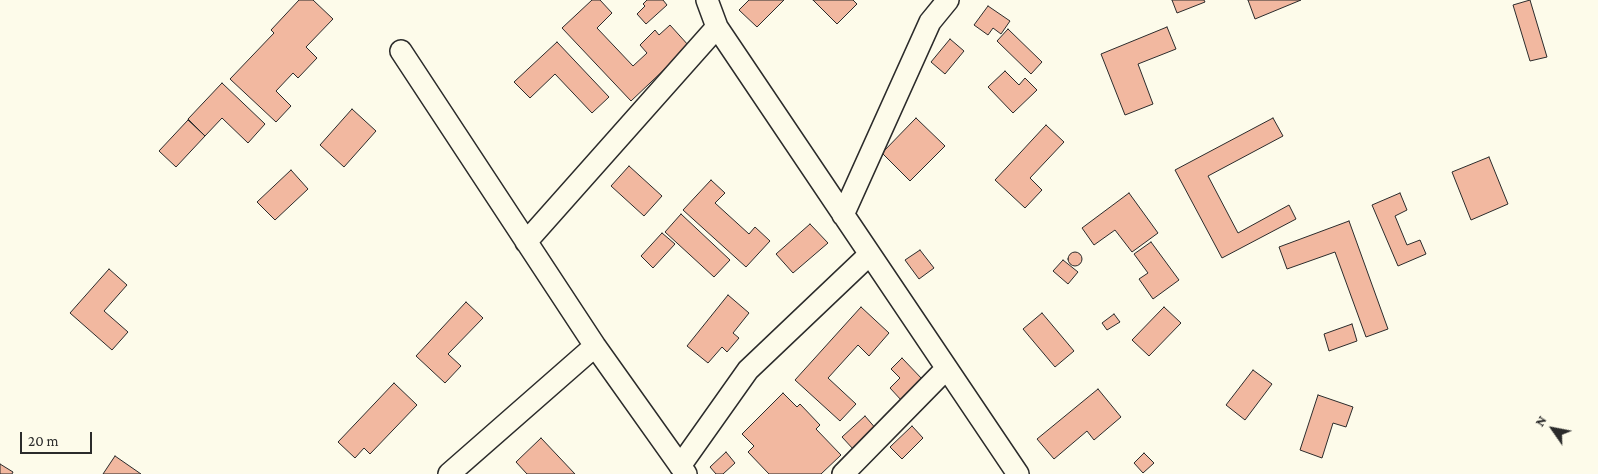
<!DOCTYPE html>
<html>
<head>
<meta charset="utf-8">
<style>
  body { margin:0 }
  #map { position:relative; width:1598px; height:474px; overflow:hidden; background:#fdfbea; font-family:"Crimson Pro",serif }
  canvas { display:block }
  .north { position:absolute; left:1528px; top:404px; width:50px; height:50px; -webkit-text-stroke:4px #fdfbea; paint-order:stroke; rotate:303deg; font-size:14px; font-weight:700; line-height:20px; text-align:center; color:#2b2b2b }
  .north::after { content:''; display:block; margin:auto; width:18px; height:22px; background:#2b2b2b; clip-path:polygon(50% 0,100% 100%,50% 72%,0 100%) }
  .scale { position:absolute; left:20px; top:432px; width:72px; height:22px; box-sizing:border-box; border:2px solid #2b2b2b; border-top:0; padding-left:6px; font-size:15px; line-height:18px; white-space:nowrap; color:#2b2b2b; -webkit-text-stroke:4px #fdfbea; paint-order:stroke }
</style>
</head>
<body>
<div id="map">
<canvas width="1598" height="474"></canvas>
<div class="north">N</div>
<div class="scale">20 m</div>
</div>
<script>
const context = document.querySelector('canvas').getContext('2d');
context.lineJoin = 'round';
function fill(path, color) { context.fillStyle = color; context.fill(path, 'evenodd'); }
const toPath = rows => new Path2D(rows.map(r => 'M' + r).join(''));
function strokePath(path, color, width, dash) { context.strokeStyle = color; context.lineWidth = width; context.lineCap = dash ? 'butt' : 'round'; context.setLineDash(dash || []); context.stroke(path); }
const building = toPath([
  [299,0,313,0,333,19,306,47,317,58,298,78,293,73,276,91,291,106,276,122,230,79,274,33,271,30,299,0],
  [592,0,600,0,612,13,597,28,633,66,647,53,640,45,655,30,659,35,670,25,689,46,631,101,562,28,592,0],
  [647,0,663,0,667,5,646,24,637,14,645,6,643,4,647,0],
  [749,0,784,0,757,27,739,10,749,0],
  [813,0,853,0,857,4,837,24,813,0],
  [1172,0,1204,0,1205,2,1177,13,1172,0],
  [1248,0,1301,0,1255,19,1248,0],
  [1530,0,1547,57,1530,61,1513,5,1530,0],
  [988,6,1010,21,1001,34,993,28,988,35,974,25,988,6],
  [1167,27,1176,49,1138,64,1153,104,1125,115,1101,54,1167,27],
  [1008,29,1042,62,1031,74,997,41,1008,29],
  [950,39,964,51,945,74,931,62,950,39],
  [557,42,609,97,592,113,555,74,530,98,514,82,557,42],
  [1005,71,1019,85,1025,78,1037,90,1013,113,988,87,1005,71],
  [222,83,265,124,248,143,222,118,205,136,188,119,222,83],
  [352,109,376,131,344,167,320,145,352,109],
  [916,118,945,146,910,181,882,153,916,118],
  [1273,118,1283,136,1208,176,1238,233,1289,205,1296,219,1222,258,1175,170,1273,118],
  [188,120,205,136,176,167,159,151,188,120],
  [1046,125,1064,142,1030,178,1042,190,1025,208,995,180,1046,125],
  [1489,157,1508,204,1471,220,1452,172,1489,157],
  [629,166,662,196,644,216,611,186,629,166],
  [291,170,308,189,275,220,257,202,291,170],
  [711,180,725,193,715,203,749,234,755,227,770,241,746,267,683,210,711,180],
  [1129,193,1158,233,1132,252,1115,230,1094,245,1082,228,1129,193],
  [1400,193,1407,210,1395,216,1407,245,1420,240,1426,254,1398,266,1372,205,1400,193],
  [681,214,730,260,714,277,665,232,681,214],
  [1349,221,1388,329,1366,337,1335,252,1287,269,1279,247,1349,221],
  [810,224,828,243,793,273,776,254,810,224],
  [662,233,675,244,653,268,641,256,662,233],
  [1151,242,1179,280,1153,299,1139,279,1148,273,1134,254,1151,242],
  [920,250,934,268,919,279,905,260,920,250],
  '1068 259a7 7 0 1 1 14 0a7 7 0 1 1-14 0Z',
  [1063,260,1078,272,1068,284,1053,271,1063,260],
  [109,269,127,285,104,311,128,332,112,350,70,313,109,269],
  [728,295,749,313,733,333,739,338,727,352,722,347,708,363,687,346,728,295],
  [466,302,483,318,448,354,461,366,445,383,416,356,466,302],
  [861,307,889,333,869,356,858,345,828,378,856,404,840,421,795,380,861,307],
  [1164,307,1181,323,1149,356,1132,340,1164,307],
  [1042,313,1074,351,1055,367,1023,329,1042,313],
  [1114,314,1120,322,1107,330,1102,323,1114,314],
  [1352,324,1357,341,1329,351,1324,334,1352,324],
  [902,358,923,380,902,401,890,388,900,378,891,369,902,358],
  [1253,370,1272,384,1245,420,1226,405,1253,370],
  [394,383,417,405,370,454,364,448,355,458,338,442,394,383],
  [1098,389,1121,417,1094,440,1087,431,1054,459,1037,439,1098,389],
  [783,393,797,407,800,404,820,425,816,429,841,455,821,474,769,474,748,452,754,446,742,434,783,393],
  [1318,395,1353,407,1346,427,1333,423,1322,458,1300,450,1318,395],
  [865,416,877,430,854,450,842,437,865,416],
  [912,426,923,438,902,459,890,447,912,426],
  [541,438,575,474,527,474,516,462,541,438],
  [726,452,735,463,723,474,716,474,710,467,726,452],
  [1144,453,1154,463,1143,473,1134,463,1144,453],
  [115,456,141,474,103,474,115,456],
  [0,464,13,472,12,474,0,474,0,464]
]);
fill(building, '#f2b8a0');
strokePath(building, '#2b2b2b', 1);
const minor = toPath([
  [707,0,717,27,1018,474],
  [401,51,595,346,686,474],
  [843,215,930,22,948,0],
  [526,242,717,27],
  [680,466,748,370,869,255],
  [449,474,595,346],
  [843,474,946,369]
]);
strokePath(minor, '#2b2b2b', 24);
strokePath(minor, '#fdfbea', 21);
</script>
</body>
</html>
